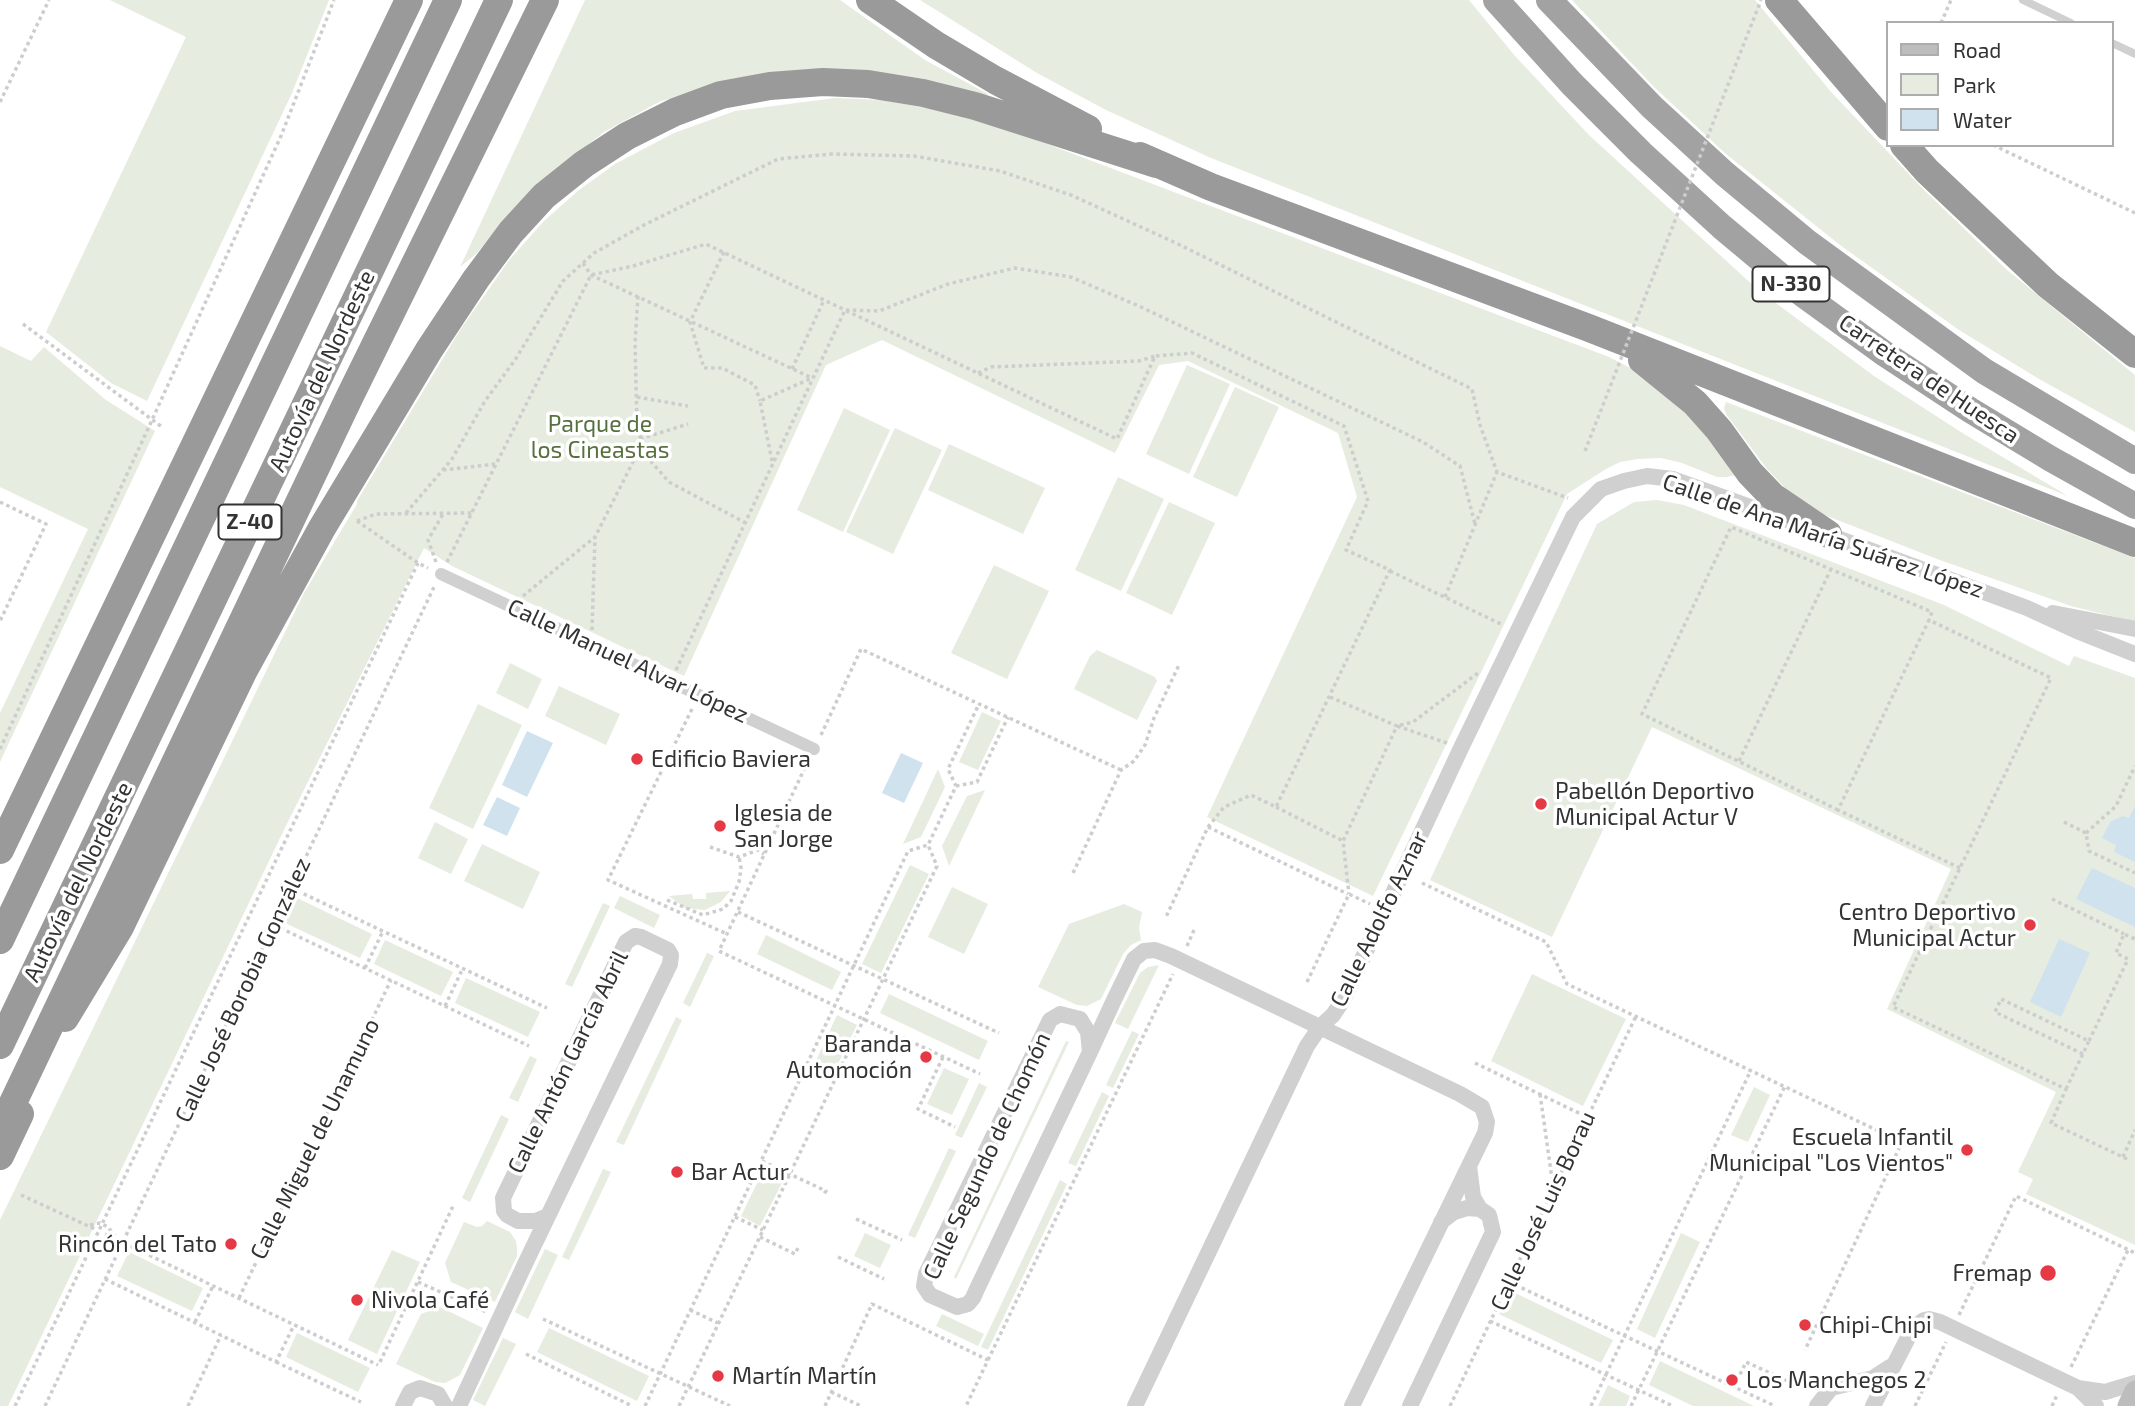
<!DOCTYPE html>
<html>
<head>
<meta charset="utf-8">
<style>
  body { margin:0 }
  #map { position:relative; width:2135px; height:1406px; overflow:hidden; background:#fff; font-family:"Exo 2",sans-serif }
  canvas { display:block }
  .legend { position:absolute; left:1886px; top:21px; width:228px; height:126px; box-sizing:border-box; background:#fff; border:2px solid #adadad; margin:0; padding:9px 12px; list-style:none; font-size:21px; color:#333 }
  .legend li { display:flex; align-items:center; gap:14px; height:35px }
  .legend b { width:35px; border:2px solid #adadad }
</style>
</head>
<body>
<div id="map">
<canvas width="2135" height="1406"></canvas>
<ul class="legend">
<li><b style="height:9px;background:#bdbdbd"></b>Road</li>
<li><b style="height:19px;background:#e6ecdf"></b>Park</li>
<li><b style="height:19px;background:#cfe2ee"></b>Water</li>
</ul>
</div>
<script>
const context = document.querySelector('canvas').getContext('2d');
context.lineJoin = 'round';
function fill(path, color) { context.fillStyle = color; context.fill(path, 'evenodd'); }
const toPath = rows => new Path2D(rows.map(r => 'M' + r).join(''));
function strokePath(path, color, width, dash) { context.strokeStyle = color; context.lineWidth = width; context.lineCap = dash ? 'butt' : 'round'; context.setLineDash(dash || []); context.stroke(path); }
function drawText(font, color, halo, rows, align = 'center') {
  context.font = font + ' "Exo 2",sans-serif'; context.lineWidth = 7; context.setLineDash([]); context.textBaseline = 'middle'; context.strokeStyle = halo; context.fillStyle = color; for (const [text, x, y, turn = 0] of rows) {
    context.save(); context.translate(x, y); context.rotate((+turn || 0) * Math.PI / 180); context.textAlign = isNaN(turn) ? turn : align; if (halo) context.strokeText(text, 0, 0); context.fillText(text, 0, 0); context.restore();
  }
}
fill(toPath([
  [110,0,329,0,292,93,147,401,111,383,46,332,186,37],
  [585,0,840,0,925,60,988,94,985,100,717,84,659,102,604,132,548,176,513,210,476,254,460,267],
  [920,0,1469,0,1515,56,1589,135,1757,289,1874,376,1964,434,2068,496,1211,158,1106,110,1037,73],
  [1572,0,1755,0,1832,93,1923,189,2006,269,2135,375,2135,432,2039,379,1959,330,1840,245,1726,154,1654,87],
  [835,98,882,100,976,117,1609,357,1646,376,1674,396,1740,474,1727,477,1717,477,1682,463,1661,458,1638,459,1620,462,1606,469,1567,494,1373,896,1207,817,1357,497,1338,433,1188,361,1159,365,1115,453,882,340,826,365,684,676,452,566,424,548,280,838,8,1406,0,1406,0,1220,304,593,357,504,357,501,460,330,510,259,544,221,579,190,615,164,674,133,735,111],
  [0,346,31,361,44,347,106,400,155,431,0,762,0,713,88,529,0,487],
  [1187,365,1230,384,1189,474,1146,454],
  [1235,387,1279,407,1237,497,1193,477],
  [1726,402,2135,558,2135,622,2071,606,1937,559,1817,512,1792,495,1767,469,1726,414,1724,408],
  [844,408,890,430,843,532,797,510],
  [895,428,942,450,893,554,846,532],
  [949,444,1045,488,1023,534,928,490],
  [1118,477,1164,499,1121,591,1075,570],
  [1657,500,1684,505,1944,605,2069,666,2074,656,2135,678,2135,1245,2026,1194,2033,1179,2018,1172,2056,1092,1887,1009,1951,869,1652,727,1552,937,1430,880,1597,524,1634,502],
  [1169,502,1215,523,1172,615,1126,593],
  [994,565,1049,591,1007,679,951,653],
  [1097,650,1155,677,1157,681,1137,720,1074,689,1090,656],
  [510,663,542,679,528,709,496,693],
  [559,686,620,714,606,745,545,716],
  [478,704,522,725,473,829,429,808],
  [982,712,1001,721,978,770,959,762],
  [938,769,945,787,921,837,903,844],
  [985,790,949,866,942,846,967,796],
  [435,822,468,839,451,874,418,858],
  [482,844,540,872,523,909,464,881],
  [910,865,929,874,881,973,862,964],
  [952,887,988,904,964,954,928,937],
  [730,891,721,902,705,910,685,908,669,896,692,894,693,899,706,899,706,893],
  [620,896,660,915,654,928,614,908],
  [297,898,372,934,360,958,285,923],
  [603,903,610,906,572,987,565,984],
  [1124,904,1142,912,1139,928,1141,940,1131,945,1123,954,1101,999,1087,1006,1077,1005,1038,987,1069,924],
  [766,935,841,972,832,990,757,954],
  [385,940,453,972,441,996,374,964],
  [707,953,714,956,690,1007,683,1003],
  [1159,965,1128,1029,1115,1023,1140,973,1148,967],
  [1532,974,1626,1019,1583,1106,1491,1061],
  [466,978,540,1012,528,1037,455,1003],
  [889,994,988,1041,979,1060,880,1013],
  [837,1015,857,1025,833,1074,814,1065],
  [676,1017,682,1020,624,1145,616,1142],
  [1132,1031,1139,1034,1113,1088,1106,1085],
  [1066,1041,1069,1042,956,1279,954,1277],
  [530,1056,537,1059,518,1102,509,1098],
  [944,1068,969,1079,952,1115,927,1104],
  [979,1083,987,1087,962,1138,955,1135],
  [1754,1087,1770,1095,1748,1142,1731,1135],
  [1102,1092,1109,1096,1076,1166,1068,1163],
  [501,1115,509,1119,470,1202,462,1198],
  [949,1148,956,1151,915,1238,908,1235],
  [765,1167,785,1177,760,1226,741,1216],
  [603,1169,611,1172,569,1260,562,1257],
  [1060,1180,1067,1184,988,1350,981,1347],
  [487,1221,510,1232,516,1241,517,1249,517,1256,495,1302,451,1282,445,1263,464,1222,477,1227,482,1226],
  [865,1233,891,1245,880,1268,854,1256],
  [1681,1233,1700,1242,1655,1338,1637,1329],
  [545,1249,558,1255,528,1319,515,1312],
  [392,1250,420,1262,377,1354,348,1340],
  [129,1252,203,1288,192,1311,117,1276],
  [1511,1291,1613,1340,1601,1363,1499,1314],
  [440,1307,483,1328,460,1375,445,1383,435,1382,396,1364,421,1314],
  [942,1314,984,1334,978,1346,936,1326],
  [549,1328,649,1376,637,1401,537,1352],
  [297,1333,370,1368,358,1392,286,1357],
  [503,1338,516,1344,485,1406,473,1400],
  [1660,1361,1754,1406,1693,1406,1649,1385],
  [1608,1385,1630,1396,1626,1406,1598,1406]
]), '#e6ecdf');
fill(toPath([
  [527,731,553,743,527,797,502,785],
  [901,753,923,763,904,803,882,793],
  [497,797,520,808,507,836,483,825],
  [2135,806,2135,862,2114,852,2116,845,2102,838,2110,822,2123,816,2129,818],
  [2092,868,2135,888,2135,927,2076,899],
  [2059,939,2090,953,2061,1017,2030,1002]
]), '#cfe2ee');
strokePath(toPath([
  [1941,23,1951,0],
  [0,102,49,0],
  [1993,145,2135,213],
  [724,252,690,322,704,368,722,368,755,385,760,401],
  [583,263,591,275,812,378],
  [638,296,635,343,637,427,647,457,669,482,744,522],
  [23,324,162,427],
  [792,369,824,300],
  [978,373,991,367,1139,361,1155,356],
  [637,397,688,406],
  [640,439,688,424],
  [772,461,760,401,812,378],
  [443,470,496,464],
  [0,502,46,524,0,621],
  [406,513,452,459,485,401,515,360,563,281,594,253,644,225,778,159,832,154,914,156,1000,171,1071,195,1178,244,1472,389,1480,425,1497,472,1568,498],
  [357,521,376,514,472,513],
  [357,521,418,563,428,568],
  [436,562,428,540,443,514],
  [447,562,591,275,633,266,706,244,845,310,879,311,948,284,1015,268,1071,277,1141,307,1423,442,1460,466,1475,524],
  [1390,571,1503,625],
  [523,596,595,537,642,444],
  [1445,597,1497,472],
  [592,630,595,537],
  [676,670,845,310,1117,439,1155,356,1192,353,1344,426,1368,501,1346,550,1390,570,1276,807,1251,795,1224,807,1208,827,1166,917],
  [1330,697,1397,726,1343,841,1349,894],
  [692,709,608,880,727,934],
  [821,735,861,649,1121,770],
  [1447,743,1397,726,1413,722,1478,673],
  [0,749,152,420,281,136,334,0],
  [808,761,719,951,980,1074],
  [1739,761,1831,569],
  [956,786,977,782,1008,717],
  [1276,807,1343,841],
  [1838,810,1642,714,1731,527,1932,612,1929,620],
  [2064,822,2086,833,2089,851,2135,873],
  [1208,827,1348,894],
  [2086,833,2116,806,2135,766],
  [710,847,739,857,758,850,764,854],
  [1960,868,1838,810,1929,620,2051,678,1960,868,1893,1007,2066,1089,2051,1123,2129,1160],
  [1073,873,1121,770,1134,761,1145,745,1154,718,1179,665],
  [1422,883,1546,942,1567,984,1902,1142,1805,1350],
  [291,888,547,1008],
  [2052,899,2124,934],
  [667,900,703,915,723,909,731,901,739,882,741,868,739,857],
  [738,912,999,1033],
  [274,925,529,1046],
  [1187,946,1194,930],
  [365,968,383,931],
  [1307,982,1349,894,1370,904],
  [445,1006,463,968],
  [2089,1041,2128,959,2116,953,2124,934,2135,939],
  [943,1057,918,1109,955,1127],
  [1475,1063,1587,1117],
  [807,1064,836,1078],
  [2066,1089,2089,1041,2001,999,1995,1012,2083,1054],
  [1540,1094,1553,1186],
  [2123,1157,2135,1130],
  [762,1161,826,1191,823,1195],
  [21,1195,97,1230],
  [735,1217,763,1230],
  [856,1219,902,1240],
  [90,1225,100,1223,108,1227,115,1236],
  [105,1234,378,1365],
  [760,1237,795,1254,799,1246],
  [838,1257,884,1279],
  [105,1279,276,1362,294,1325],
  [418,1282,486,1312],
  [1509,1282,1775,1406],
  [239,1298,391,980],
  [690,1310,718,1323],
  [1959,1315,2016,1196,2135,1253],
  [543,1319,730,1406],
  [1490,1321,1673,1406],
  [195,1322,213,1286],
  [526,1354,632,1406],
  [988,1360,1173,974],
  [276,1362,361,1402],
  [380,1362,454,1204],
  [2071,1367,2128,1250],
  [1734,1387,1746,1362,1790,1382],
  [831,1392,861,1406],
  [15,1406,418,563],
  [45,1406,434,587],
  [188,1406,221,1335],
  [645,1406,908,851,928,845,956,786,948,769,979,704],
  [679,1406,937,866,928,845],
  [825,1406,872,1304,988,1360,966,1406],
  [1450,1406,1636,1016],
  [1591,1406,1751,1070],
  [1631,1406,1785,1086],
  [1915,1406,1946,1342],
  [2052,1406,2057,1395]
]), '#cdcdcd', 3.5, [3.5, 3.5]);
strokePath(toPath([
  [2023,0,2071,23],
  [2112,43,2135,54]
]), '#d0d0d0', 8);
strokePath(toPath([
  [441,574,814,749]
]), '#d0d0d0', 12);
strokePath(toPath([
  [1821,532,2027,608,2077,631,2135,654],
  [2053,613,2135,629],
  [1090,1052,1088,1032,1080,1019,1060,1014,1050,1020,926,1274,924,1286,930,1295,957,1307,968,1304,973,1298,976,1291,1090,1052,1114,1000,1134,959,1144,951,1155,950,1171,956,1460,1094,1482,1107,1487,1122,1485,1133,1352,1406],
  [1441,1222,1454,1212,1467,1208,1480,1209],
  [2078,1388,2096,1406],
  [403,1406,410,1392,420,1388,438,1394,445,1406],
  [459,1406,525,1264,548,1216,670,964,671,955,668,950,641,937,635,936,626,942,503,1198,504,1211,507,1215,518,1221,536,1221,548,1216],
  [1135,1406,1307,1046,1320,1027,1333,1015,1343,1000,1461,748,1573,517,1601,489,1624,481,1647,476,1673,479,1800,525],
  [1410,1406,1493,1232,1489,1215,1480,1209,1473,1197,1469,1166],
  [1817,1406,1831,1388,1873,1378,1890,1367],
  [1873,1406,1913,1328,1924,1320,1929,1319,1940,1322,2078,1388,2105,1392,2135,1383]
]), '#d0d0d0', 16);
strokePath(toPath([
  [2128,1406,2135,1391]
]), '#bdbdbd', 21);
strokePath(toPath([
  [1496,0,1572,84,1641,153,1722,227,1801,293,1885,354,1970,410,2051,459,2135,506],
  [1549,0,1652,107,1725,174,1807,242,1984,371,2135,461]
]), '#a2a2a2', 26);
strokePath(toPath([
  [870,0,936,45,995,80,1088,129],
  [1779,0,1888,127],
  [1904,145,1927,171,2048,285,2135,354],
  [1140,156,1211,187,1589,328,2135,543],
  [1642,360,1695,403,1719,430,1750,473,1772,496,1828,534],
  [0,850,409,0],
  [0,940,448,0],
  [65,1018,120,927,244,670,322,528,429,350,476,279,511,232,544,196,584,164,627,136,675,112,721,95,770,86,823,82,868,84,923,93,975,106,1156,164],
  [0,1045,499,0],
  [0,1130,350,396,545,0],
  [0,1156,20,1114]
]), '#9a9a9a', 28);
strokePath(toPath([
  [1585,451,1761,0]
]), '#cdcdcd', 3.5, [3.5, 3.5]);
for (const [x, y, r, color] of [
  [637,759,7,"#e63946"],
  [1541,804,7,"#e63946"],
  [720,826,7,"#e63946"],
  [2030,925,7,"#e63946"],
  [926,1057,7,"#e63946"],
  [1967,1150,7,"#e63946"],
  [677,1172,7,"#e63946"],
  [231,1244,7,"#e63946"],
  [2048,1273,9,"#e63946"],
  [357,1300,7,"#e63946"],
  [1805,1325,7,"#e63946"],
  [718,1376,7,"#e63946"],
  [1732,1380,7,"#e63946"]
]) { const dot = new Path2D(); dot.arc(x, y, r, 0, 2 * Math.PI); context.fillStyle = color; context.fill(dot); strokePath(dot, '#fff', 2.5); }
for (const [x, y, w] of [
  [1791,284,77],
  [250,522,63]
]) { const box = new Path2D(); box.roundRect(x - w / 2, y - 17.5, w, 35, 5); context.fillStyle = '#fff'; context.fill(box); strokePath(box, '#333', 2); }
drawText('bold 21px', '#333', null, [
  ["N-330",1791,284],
  ["Z-40",250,522]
]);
drawText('23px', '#333', '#fff', [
  ["Autovía del Nordeste",322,371,-65],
  ["Carretera de Huesca",1929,379,34],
  ["Calle de Ana María Suárez López",1823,536,19],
  ["Calle Manuel Alvar López",628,661,25],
  ["Autovía del Nordeste",78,882,-64],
  ["Calle Adolfo Aznar",1379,919,-64],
  ["Calle José Borobia González",243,990,-65],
  ["Calle Antón García Abril",568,1062,-64],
  ["Calle Miguel de Unamuno",315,1139,-64],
  ["Calle Segundo de Chomón",987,1156,-65],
  ["Calle José Luis Borau",1543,1211,-65]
]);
drawText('23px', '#56703f', '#fff', [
  ["Parque de",600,424],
  ["los Cineastas",600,450]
]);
drawText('23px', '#333', '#fff', [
  ["Edificio Baviera",651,759],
  ["Pabellón Deportivo",1555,791],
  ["Municipal Actur V",1555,817],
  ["Iglesia de",734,813],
  ["San Jorge",734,839],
  ["Centro Deportivo",2016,912,"right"],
  ["Municipal Actur",2016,938,"right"],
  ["Baranda",912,1044,"right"],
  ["Automoción",912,1070,"right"],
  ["Escuela Infantil",1953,1137,"right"],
  ["Municipal \"Los Vientos\"",1953,1163,"right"],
  ["Bar Actur",691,1172],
  ["Rincón del Tato",217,1244,"right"],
  ["Fremap",2032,1273,"right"],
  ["Nivola Café",371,1300],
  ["Chipi-Chipi",1819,1325],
  ["Martín Martín",732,1376],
  ["Los Manchegos 2",1746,1380]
], 'left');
</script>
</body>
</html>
